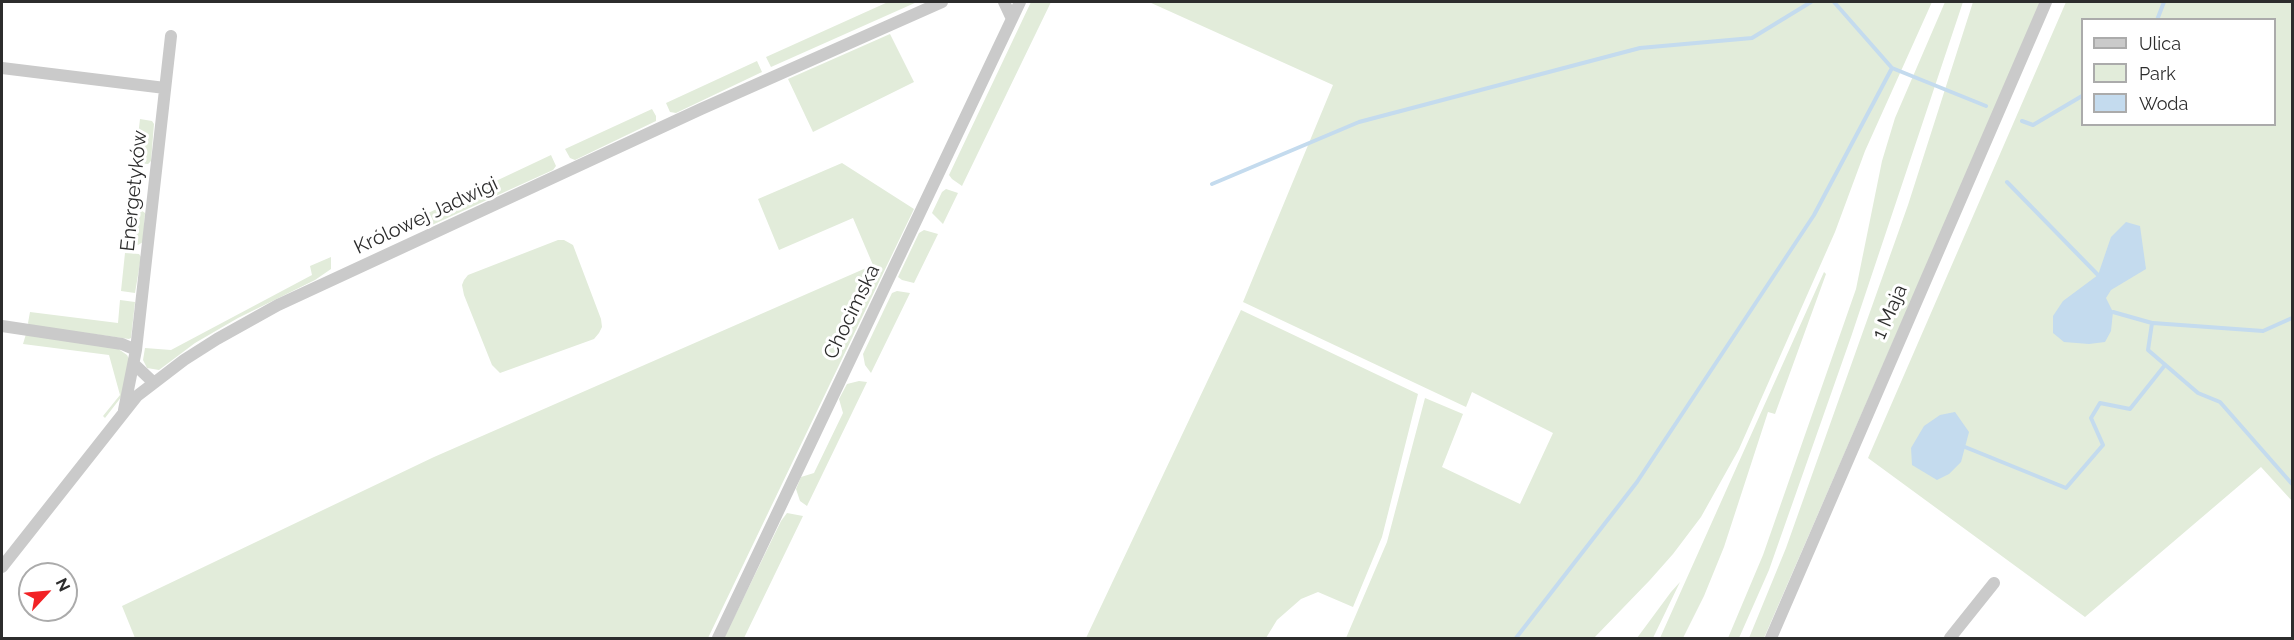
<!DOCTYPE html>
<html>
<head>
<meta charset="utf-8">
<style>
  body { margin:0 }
  #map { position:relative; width:2294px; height:640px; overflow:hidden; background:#fff; font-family:Raleway,sans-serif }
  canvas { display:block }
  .frame { position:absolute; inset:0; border:3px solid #2d2d2d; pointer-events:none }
  .legend { position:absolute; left:2081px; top:18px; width:195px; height:108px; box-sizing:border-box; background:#fff; border:2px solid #ababab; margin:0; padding:8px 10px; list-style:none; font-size:18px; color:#2d2d2d }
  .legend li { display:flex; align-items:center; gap:12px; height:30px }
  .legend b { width:30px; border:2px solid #ababab }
  .north { position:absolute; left:18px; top:562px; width:60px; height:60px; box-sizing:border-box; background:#fff; border:2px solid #ababab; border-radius:50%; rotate:64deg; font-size:16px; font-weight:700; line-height:24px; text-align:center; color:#2d2d2d }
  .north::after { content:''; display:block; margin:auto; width:21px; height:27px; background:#f22225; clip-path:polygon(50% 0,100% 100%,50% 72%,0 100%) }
</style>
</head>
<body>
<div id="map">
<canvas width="2294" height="640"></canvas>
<div class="frame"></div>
<ul class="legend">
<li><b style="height:8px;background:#cacaca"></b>Ulica</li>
<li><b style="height:16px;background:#e2ecda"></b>Park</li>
<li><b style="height:16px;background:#c4dbee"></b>Woda</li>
</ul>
<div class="north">N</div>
</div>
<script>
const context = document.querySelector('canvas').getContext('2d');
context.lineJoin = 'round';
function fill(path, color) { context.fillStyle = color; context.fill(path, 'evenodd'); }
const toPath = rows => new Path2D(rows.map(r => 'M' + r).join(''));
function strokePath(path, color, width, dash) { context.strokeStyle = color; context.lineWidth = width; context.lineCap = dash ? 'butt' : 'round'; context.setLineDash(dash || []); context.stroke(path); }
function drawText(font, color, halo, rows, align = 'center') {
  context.font = font + ' Raleway,sans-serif'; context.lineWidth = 6; context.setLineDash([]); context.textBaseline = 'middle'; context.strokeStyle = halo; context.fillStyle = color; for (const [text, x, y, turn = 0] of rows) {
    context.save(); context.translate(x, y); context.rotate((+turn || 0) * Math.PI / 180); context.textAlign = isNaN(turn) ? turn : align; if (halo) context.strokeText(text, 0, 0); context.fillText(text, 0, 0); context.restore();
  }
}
fill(toPath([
  [888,2,917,2,771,67,766,57],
  [1031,2,1051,2,962,186,952,179,949,175],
  [1149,2,1932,2,1865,151,1835,232,1739,449,1701,517,1673,554,1650,580,1594,638,1346,638,1387,542,1425,398,1463,414,1442,467,1520,504,1553,433,1472,392,1466,407,1243,302,1333,85],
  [1945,2,1963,2,1851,337,1769,570,1739,638,1728,638,1763,555,1856,289,1882,161,1895,118],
  [1973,2,2041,2,1764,638,1749,638,1786,548,1908,205],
  [2066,2,2292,2,2292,501,2261,467,2085,617,1868,458],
  [2082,20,2274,20,2274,124,2082,124],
  [890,34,914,82,813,132,788,79],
  [757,61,762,72,676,113,670,112,666,103],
  [652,109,656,116,656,121,575,160,570,158,565,149],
  [140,119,152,121,154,124,151,161,148,164,135,163],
  [551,155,556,166,553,170,432,225,426,214],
  [842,163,914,209,708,638,135,638,122,606,434,457,873,265,853,218,779,250,758,199],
  [946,189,958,193,943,224,932,213,942,192],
  [130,209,141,210,145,213,143,242,138,245,127,243],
  [924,230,938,234,914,283,902,280,898,277,919,233],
  [558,240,564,240,573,245,601,319,602,327,599,333,594,339,500,373,492,365,464,295,462,285,464,280,468,275],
  [125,253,139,254,141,257,135,293,121,291],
  [331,257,331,269,315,280,238,318,195,343,159,370,147,368,143,360,145,348,171,350,312,275,310,266],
  [1824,272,1826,274,1775,414,1768,412,1724,547,1704,596,1683,638,1660,638],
  [897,291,910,293,871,373,865,365,863,354,892,293],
  [120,300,135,302,131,338,129,339,29,325,28,323,30,312,118,323],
  [1241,310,1418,394,1382,537,1353,607,1318,592,1301,599,1277,620,1266,638,1086,638],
  [26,334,117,348,127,355,129,359,122,396,105,418,103,416,120,395,109,355,23,344],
  [859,381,867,382,807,506,800,501,796,489,801,477,814,473,843,413,839,399,847,384],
  [787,513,803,516,744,638,724,638,781,521],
  [1680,582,1653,638,1637,638,1671,592]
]), '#e2ecda');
fill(toPath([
  [2126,222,2140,226,2146,269,2111,290,2106,298,2113,312,2111,331,2105,342,2089,344,2064,342,2053,333,2053,316,2063,301,2098,275,2111,237],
  [1955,412,1969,432,1961,462,1949,474,1937,480,1912,465,1911,448,1924,426,1940,415]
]), '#c4dbee');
strokePath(toPath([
  [1834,2,1892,68,1986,106],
  [2157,20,2164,2],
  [2022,121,2033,125,2082,96],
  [2007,182,2098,275],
  [1212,184,1359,122,1640,48,1752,38,1811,2],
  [2113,312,2152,323,2148,350,2198,393,2220,402,2292,484],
  [2153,323,2263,331,2292,318],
  [1965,447,2066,488,2103,445,2091,418,2100,403,2130,409,2165,365],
  [1516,638,1637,482,1814,215,1892,68]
]), '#c4dbee', 4);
strokePath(toPath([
  [1004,2,1012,19],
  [2,68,165,88],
  [2,326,122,344,136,350],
  [134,364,153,382],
  [124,410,136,350,171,36],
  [2,567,137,396,184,360,217,339,278,305,701,109,942,2],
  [718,638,1020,2],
  [1771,638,2046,2],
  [1950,638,1994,583]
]), '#cacaca', 12);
drawText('20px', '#2d2d2d', '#fff', [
  ["Energetyków",134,191,-84],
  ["Królowej Jadwigi",426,216,-25],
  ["Chocimska",852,312,-64],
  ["1 Maja",1890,312,-66]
]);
</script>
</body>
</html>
